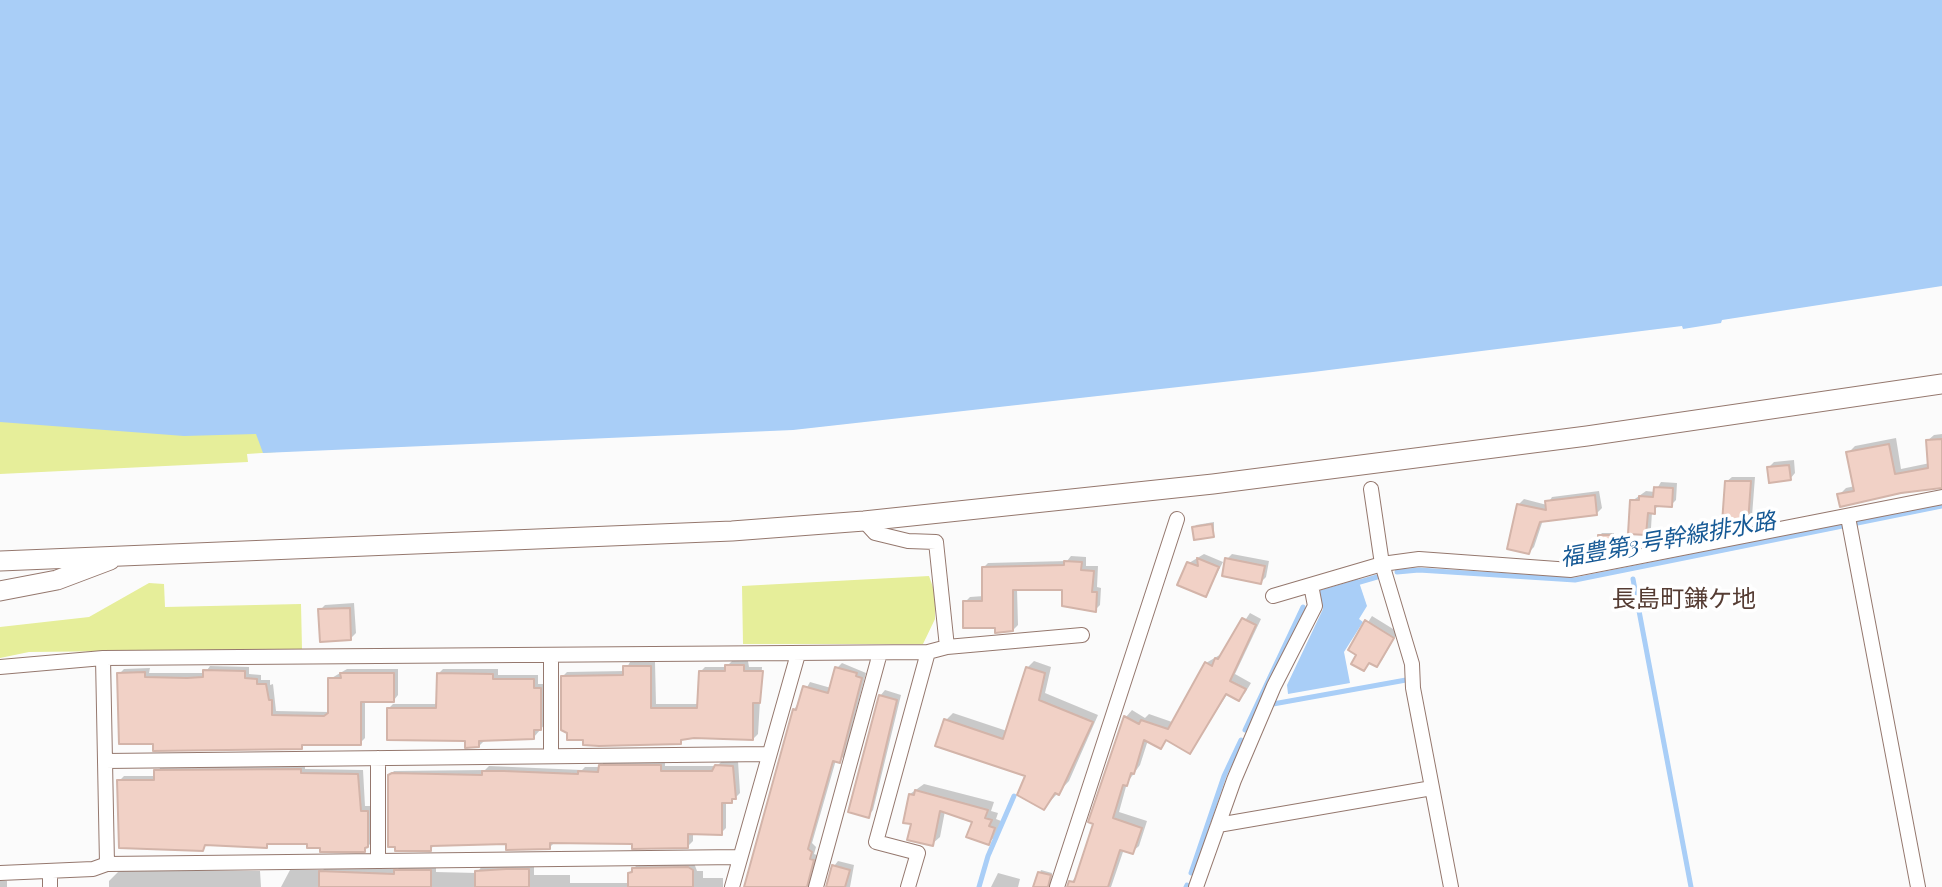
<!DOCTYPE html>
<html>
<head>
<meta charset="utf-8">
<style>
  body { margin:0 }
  canvas { display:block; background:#fbfbfb }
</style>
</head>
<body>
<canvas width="1942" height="887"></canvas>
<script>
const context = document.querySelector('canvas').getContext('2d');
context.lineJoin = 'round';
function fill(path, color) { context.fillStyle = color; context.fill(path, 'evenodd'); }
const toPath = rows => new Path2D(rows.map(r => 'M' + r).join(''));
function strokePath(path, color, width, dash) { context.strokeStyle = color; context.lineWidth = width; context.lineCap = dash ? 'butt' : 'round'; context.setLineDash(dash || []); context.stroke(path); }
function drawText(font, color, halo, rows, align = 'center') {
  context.font = font + ' "Playfair Display","Noto Sans JP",serif'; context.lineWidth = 7; context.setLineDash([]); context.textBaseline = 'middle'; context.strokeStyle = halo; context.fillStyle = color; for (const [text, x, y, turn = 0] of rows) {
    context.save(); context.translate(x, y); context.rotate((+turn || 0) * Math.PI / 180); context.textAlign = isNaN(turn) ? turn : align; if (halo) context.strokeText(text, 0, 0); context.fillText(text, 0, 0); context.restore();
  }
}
fill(toPath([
  [257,397,306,450,247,454,248,462,0,474,0,417],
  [929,576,935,593,935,619,923,644,743,644,742,586],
  [149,583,164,584,165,607,301,604,302,649,29,652,0,658,0,627,89,617]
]), '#e6ee9a');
fill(toPath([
  [0,0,1942,0,1942,286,1722,320,1721,323,1683,329,1682,326,1313,372,793,430,263,453,256,434,184,436,0,422],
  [1358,579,1367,606,1359,619,1363,622,1344,652,1350,683,1288,694,1287,685,1323,609,1318,591]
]), '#a9cef7');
fill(toPath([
  [1942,434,1942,486,1841,505,1839,495,1846,488,1855,486,1848,453,1855,446,1896,438,1901,469,1930,463,1927,441,1934,435],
  [1794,460,1795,473,1790,479,1769,467,1774,462],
  [1732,477,1755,477,1752,516,1747,522,1726,482],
  [1661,482,1677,483,1676,500,1671,505,1659,505,1652,512,1651,528,1646,534,1632,501,1646,491,1655,492],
  [1599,491,1602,508,1597,513,1543,520,1534,547,1529,552,1519,504,1524,499,1547,505,1552,497],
  [1214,522,1214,535,1194,528,1196,525],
  [1602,533,1614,533,1612,550,1599,536],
  [1204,554,1223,562,1206,595,1180,584,1189,563],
  [1232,554,1269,561,1266,577,1261,582,1227,559],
  [1071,556,1086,557,1086,566,1098,566,1097,587,1101,588,1100,605,1095,610,1064,588,1017,589,1018,625,1013,630,996,626,965,602,970,597,984,596,983,568,988,563,1067,561],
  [354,603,356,633,350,639,320,610,325,605],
  [1250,613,1261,619,1235,674,1251,683,1245,693,1239,699,1228,693,1190,752,1168,739,1160,747,1148,740,1140,765,1127,783,1119,812,1147,821,1139,846,1132,852,1124,849,1111,887,1068,887,1077,875,1095,823,1090,821,1126,717,1132,710,1145,718,1149,714,1172,722,1206,663,1223,653],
  [1372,616,1398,632,1382,660,1377,665,1371,662,1364,669,1359,655,1350,650],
  [732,661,748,661,749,667,762,667,758,734,753,739,684,738,680,742,562,677,567,672,625,671,630,662,655,662,656,704,699,704,700,672,705,667,726,667],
  [1034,661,1051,667,1045,693,1098,715,1069,781,1044,808,1028,774,946,720,953,713,1007,731,1027,668],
  [842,663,866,673,844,757,836,760,812,843,816,847,814,854,817,855,811,885,813,887,746,887,794,710,810,682,831,688,837,668],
  [210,666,249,667,249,674,261,675,261,680,270,680,270,685,273,684,276,711,330,712,330,679,347,669,398,669,398,695,394,700,365,700,365,738,360,743,305,743,301,748,155,743,119,674,124,669,150,668,149,673,205,673],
  [443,669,498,669,498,675,538,675,538,684,546,684,546,723,534,737,484,741,479,746,388,709,393,704,438,704,438,674],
  [885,690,901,695,873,810,868,816,880,696],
  [665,760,665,766,717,766,722,761,738,761,740,793,731,802,726,802,726,828,721,833,693,833,693,841,688,846,555,842,550,847,508,842,435,844,431,849,389,776,394,771,485,770,489,766,582,770,585,767,600,767,605,761],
  [305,764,305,769,363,770,365,806,373,806,373,841,364,850,309,842,270,842,267,846,207,844,202,849,119,781,124,776,156,776,161,766],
  [924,784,994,802,991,811,998,813,996,819,1001,821,996,836,988,843,974,821,945,811,940,837,932,844,913,823,910,794],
  [838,861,854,865,850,887,827,887,834,866],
  [639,863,694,863,697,871,703,871,703,878,723,878,723,887,281,887,290,870,323,870,326,867,398,869,401,866,436,866,436,872,477,873,482,866,534,865,534,875,570,875,570,883,629,883,629,873],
  [159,867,159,871,260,871,261,887,109,887,109,881,119,871],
  [1041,870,1052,873,1051,887,1035,887],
  [998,873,1020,879,1018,887,991,887],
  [0,881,7,881,7,887,0,887]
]), '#0003');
strokePath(toPath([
  [1397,572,1419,570,1575,580,1942,506],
  [1633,579,1691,887],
  [1353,584,1377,577],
  [1273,704,1406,680],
  [1245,730,1303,607],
  [1191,873,1224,776,1241,740],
  [979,887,988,856,1014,796],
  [1186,887,1187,885]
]), '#a9cef7', 5);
const building = toPath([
  [1942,439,1942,488,1901,493,1840,507,1837,494,1854,491,1846,452,1889,444,1895,474,1928,468,1926,440,1942,439],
  [1789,465,1791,480,1769,483,1767,467,1789,465],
  [1725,481,1751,481,1748,523,1722,523,1725,481],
  [1654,487,1673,488,1672,507,1655,506,1655,514,1648,513,1646,535,1628,534,1630,500,1639,500,1639,496,1653,497,1654,487],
  [1595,495,1597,515,1540,522,1529,554,1507,549,1517,504,1546,510,1545,501,1595,495],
  [1212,524,1214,537,1194,540,1192,527,1212,524],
  [1598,535,1613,535,1613,552,1598,552,1598,535],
  [1197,558,1219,567,1206,597,1177,585,1187,562,1198,566,1197,558],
  [1225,558,1265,566,1261,584,1222,576,1225,558],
  [1064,561,1082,562,1081,570,1094,571,1092,592,1097,592,1096,612,1062,606,1062,590,1013,590,1013,631,995,633,995,628,963,628,963,601,982,601,982,567,1064,565,1064,561],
  [350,608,351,640,320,642,318,609,350,608],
  [1242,618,1256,625,1230,681,1246,689,1239,701,1226,694,1190,754,1166,740,1161,749,1144,740,1134,774,1131,773,1127,786,1123,785,1113,818,1142,828,1133,854,1120,850,1108,887,1067,887,1069,881,1074,882,1093,824,1088,822,1124,716,1139,724,1141,720,1168,729,1205,662,1212,666,1215,658,1218,659,1242,618],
  [1365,620,1394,638,1377,667,1369,663,1364,671,1351,664,1356,655,1348,650,1365,620],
  [725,665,744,665,744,671,763,671,760,703,753,703,753,740,694,738,681,740,681,744,599,746,583,745,583,740,567,740,567,733,561,730,561,676,623,675,623,666,651,666,651,708,697,708,699,671,725,671,725,665],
  [835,667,857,673,856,676,862,678,840,763,833,761,808,849,812,852,810,859,814,860,807,887,744,887,793,709,796,710,803,686,828,693,835,667],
  [1026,667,1045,673,1039,700,1093,722,1062,789,1059,795,1055,793,1044,810,1017,795,1025,776,935,746,944,719,1003,739,1026,667],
  [203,670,245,671,245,678,257,679,257,684,266,684,269,700,272,700,272,715,324,716,328,713,328,678,341,678,340,673,394,673,394,702,361,702,361,745,302,745,302,749,153,751,153,744,119,744,117,673,145,672,145,677,187,678,203,677,203,670],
  [437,673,493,674,493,679,534,679,534,688,541,688,541,730,534,730,534,739,479,741,479,747,465,748,465,741,387,740,387,708,436,708,437,673],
  [879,695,897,700,869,818,848,812,879,695],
  [599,765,661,765,661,771,712,771,715,765,733,766,736,799,732,799,732,803,722,803,722,835,688,834,688,848,632,849,632,844,550,843,550,849,506,850,506,844,431,846,431,851,395,851,395,847,388,847,388,775,392,773,482,775,482,771,504,771,578,774,578,771,598,772,599,765],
  [301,769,301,773,358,774,361,811,368,811,368,847,365,848,365,852,320,852,320,848,307,848,307,844,267,844,267,848,205,845,203,851,119,848,117,780,154,780,154,770,301,769],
  [915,790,988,810,985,818,992,820,989,826,995,828,989,845,966,837,972,822,940,811,933,846,907,840,911,824,903,823,909,794,914,795,915,790],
  [832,865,850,870,845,887,826,887,832,865],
  [688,867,693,870,693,887,628,887,628,873,632,872,632,868,688,867],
  [506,869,529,869,529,887,475,887,475,871,506,869],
  [394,870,431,870,431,887,319,887,319,871,394,874,394,870],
  [1038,872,1051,875,1048,887,1033,887,1038,872]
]);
fill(building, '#f1d1c6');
strokePath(building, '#d3b4a9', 2);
const street = toPath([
  [1371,489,1382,564,1412,664,1413,688,1451,887],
  [1848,517,1918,887],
  [1273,596,1382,564,1419,559,1571,570,1942,497],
  [947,647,1082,635],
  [551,655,551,756],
  [103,658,107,864],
  [0,667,103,658,928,652,947,647,936,542,908,541,875,533,864,521],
  [105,761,769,754],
  [1218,825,1432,788],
  [378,861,378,758],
  [0,873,93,869,107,864,740,857],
  [50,873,50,887],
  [732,887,798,654],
  [816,887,880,653],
  [908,887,918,853,876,842,928,652],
  [1057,887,1177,519],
  [1196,887,1234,780,1274,686,1315,606,1311,585]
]);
const secondary = toPath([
  [0,561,732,531,864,521,1213,484,1587,436,1942,384],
  [0,591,57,580,110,560]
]);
strokePath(street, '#95786e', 16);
strokePath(secondary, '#95786e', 21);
strokePath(street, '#fff', 14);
strokePath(secondary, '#fff', 19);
drawText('italic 23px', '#165995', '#fff', [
  ["福豊第3号幹線排水路",1668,540,-10]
]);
drawText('24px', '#553c33', '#fff', [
  ["長島町鎌ケ地",1684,600]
]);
</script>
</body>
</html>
